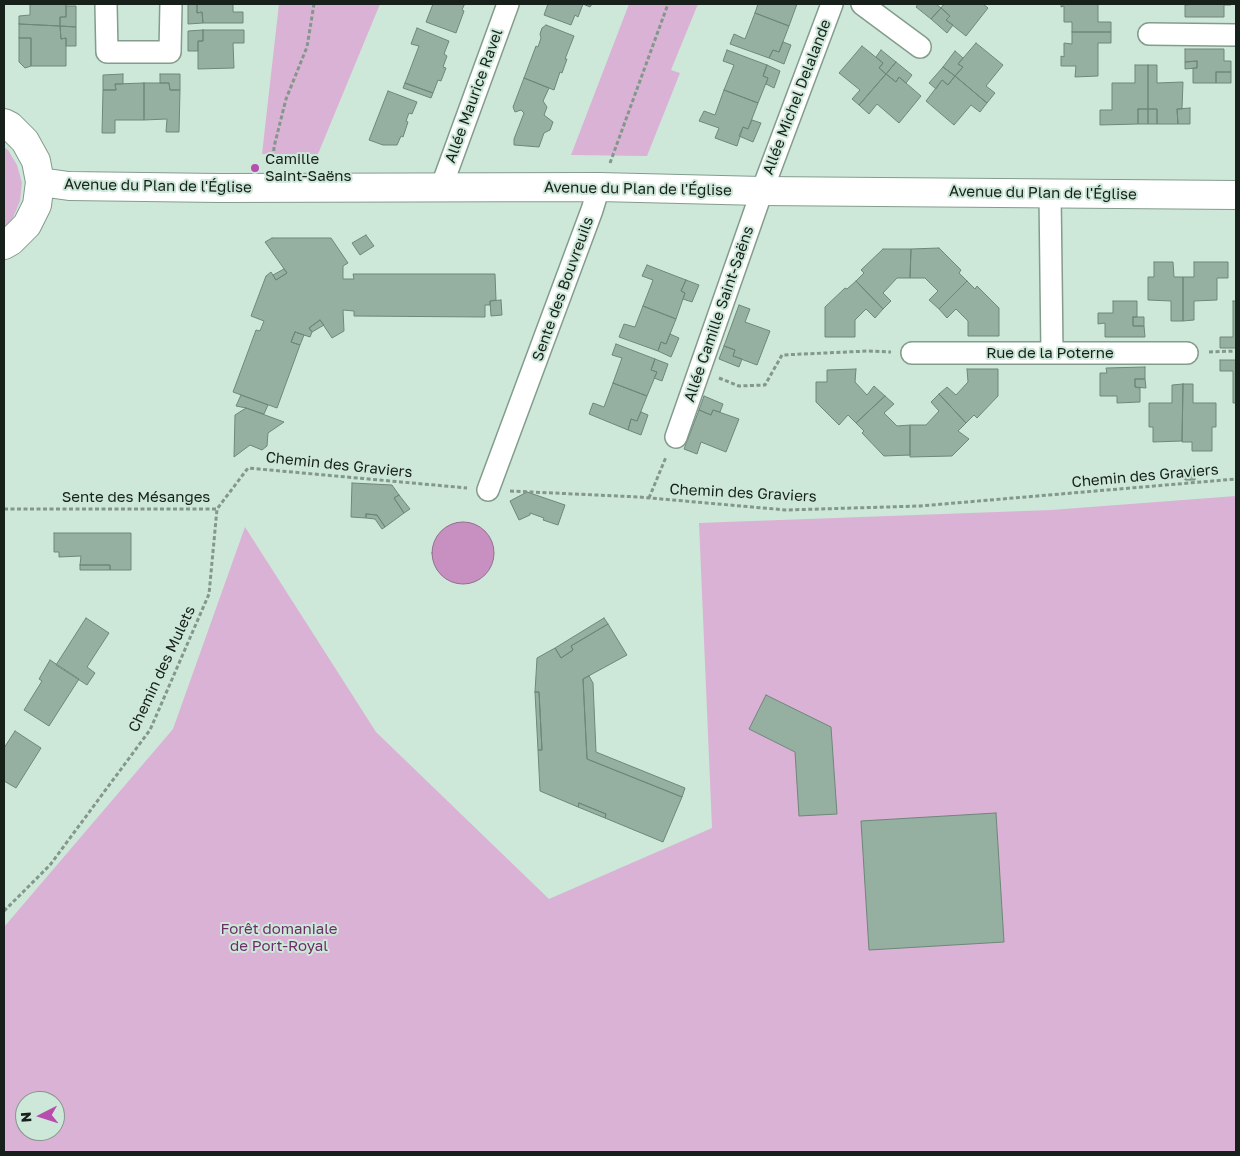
<!DOCTYPE html>
<html>
<head>
<meta charset="utf-8">
<style>
  body { margin:0 }
  #map { position:relative; width:1240px; height:1156px; overflow:hidden; background:#cde8d8; font-family:"Golos Text",sans-serif }
  canvas { display:block }
  .frame { position:absolute; inset:0; border:5px solid #17201b; pointer-events:none }
  .north { position:absolute; left:15px; top:1091px; width:50px; height:50px; box-sizing:border-box; background:#cde8d8; border:1px solid #84988c; border-radius:50%; rotate:265deg; font-size:14px; font-weight:700; line-height:20px; text-align:center; color:#17201b }
  .north::after { content:''; display:block; margin:auto; width:18px; height:22px; background:#b64daf; clip-path:polygon(50% 0,100% 100%,50% 72%,0 100%) }
</style>
</head>
<body>
<div id="map">
<canvas width="1240" height="1156"></canvas>
<div class="frame"></div>
<div class="north">N</div>
</div>
<script>
const context = document.querySelector('canvas').getContext('2d');
context.lineJoin = 'round';
function fill(path, color) { context.fillStyle = color; context.fill(path, 'evenodd'); }
const toPath = rows => new Path2D(rows.map(r => 'M' + r).join(''));
function strokePath(path, color, width, dash) { context.strokeStyle = color; context.lineWidth = width; context.lineCap = dash ? 'butt' : 'round'; context.setLineDash(dash || []); context.stroke(path); }
function drawText(font, color, halo, rows, align = 'center') {
  context.font = font + ' "Golos Text",sans-serif'; context.lineWidth = 4; context.setLineDash([]); context.textBaseline = 'middle'; context.strokeStyle = halo; context.fillStyle = color; for (const [text, x, y, turn = 0] of rows) {
    context.save(); context.translate(x, y); context.rotate((+turn || 0) * Math.PI / 180); context.textAlign = isNaN(turn) ? turn : align; if (halo) context.strokeText(text, 0, 0); context.fillText(text, 0, 0); context.restore();
  }
}
fill(toPath([
  [279,4,380,4,318,154,262,154],
  [629,4,698,4,671,70,680,73,647,156,571,155],
  [4,147,8,150,17,165,22,183,20,201,13,218,4,227],
  [1236,496,1236,1152,4,1152,4,927,173,729,245,527,376,732,549,899,712,828,699,523,1051,510],
  [25,1101,55,1101,55,1131,25,1131]
]), '#dab2d5');
const water = toPath([
  '432 553a31 31 0 1 1 62 0a31 31 0 1 1-62 0Z'
]);
fill(water, '#c790c1');
strokePath(water, '#926e8f', 1);
const building = toPath([
  [30,4,66,4,66,17,60,17,60,26,19,24,19,16,30,15,30,4],
  [188,4,197,4,197,13,202,12,203,23,188,24,188,4],
  [197,4,233,4,233,12,243,12,243,23,203,23,202,12,197,13,197,4],
  [433,4,467,4,464,5,462,10,464,11,456,33,426,22,433,4],
  [548,4,592,4,590,7,583,4,578,17,575,15,571,25,544,15,548,4],
  [758,4,797,4,789,26,755,13,758,4],
  [918,4,936,4,941,8,931,19,916,7,918,4],
  [944,4,983,4,988,8,966,36,946,20,950,16,941,8,944,4],
  [1061,4,1098,4,1098,22,1111,22,1111,32,1072,32,1072,22,1064,22,1064,6,1061,7,1061,4],
  [1197,4,1231,4,1231,5,1224,5,1224,17,1185,17,1185,5,1197,4],
  [66,6,76,6,76,27,60,26,60,17,66,17,66,6],
  [941,8,950,16,946,20,953,25,947,33,931,19,941,8],
  [755,13,789,26,779,52,773,50,769,58,730,44,734,34,745,39,755,13],
  [19,24,60,26,61,39,66,38,66,66,31,66,31,38,19,38,19,24],
  [546,25,574,36,565,59,567,59,562,73,560,72,554,90,524,78,536,46,538,47,541,38,540,34,542,28,546,25],
  [60,26,76,27,76,46,66,46,66,38,61,39,60,26],
  [417,28,449,41,444,54,447,56,443,67,446,68,441,81,438,80,433,93,405,83,419,46,411,44,417,28],
  [203,30,244,30,244,43,233,43,234,68,198,69,198,41,203,41,203,30],
  [203,30,203,41,198,41,198,51,188,51,188,31,203,30],
  [1072,32,1111,32,1111,43,1098,43,1098,76,1075,77,1076,66,1061,66,1061,56,1064,57,1064,43,1072,44,1072,32],
  [19,38,31,38,31,66,25,68,19,62,19,38],
  [783,42,791,45,784,64,769,58,773,50,779,52,783,42],
  [976,43,1003,65,986,86,995,93,987,103,955,76,963,67,958,64,976,43],
  [862,46,883,63,879,68,886,74,859,105,852,99,860,90,839,73,862,46],
  [1185,49,1224,49,1224,61,1231,61,1231,72,1216,72,1216,83,1193,83,1193,68,1197,68,1197,61,1185,62,1185,49],
  [727,50,767,65,763,76,768,78,758,103,724,90,734,65,723,61,727,50],
  [881,50,896,62,886,74,879,68,883,63,876,57,881,50],
  [955,51,963,58,958,64,963,67,955,76,943,67,955,51],
  [1197,61,1197,68,1185,69,1185,62,1197,61],
  [896,62,912,75,906,83,899,77,896,82,886,74,896,62],
  [767,65,780,71,774,88,766,84,768,78,763,76,767,65],
  [1135,65,1148,65,1148,109,1138,109,1138,124,1100,125,1100,110,1112,110,1112,83,1135,83,1135,65],
  [1148,65,1157,65,1157,83,1183,82,1182,109,1177,109,1178,124,1157,124,1157,109,1148,109,1148,65],
  [943,67,955,76,948,85,942,80,936,89,929,83,943,67],
  [1216,72,1231,72,1231,83,1216,83,1216,72],
  [123,74,123,84,115,84,116,90,103,90,103,75,123,74],
  [160,74,180,74,180,90,170,90,169,83,160,83,160,74],
  [886,74,896,82,899,77,921,96,899,123,877,104,869,114,859,105,886,74],
  [955,76,987,103,980,112,971,105,954,125,926,101,942,80,948,85,955,76],
  [524,78,549,88,543,101,547,107,544,115,553,122,550,130,544,133,539,147,514,145,514,139,524,113,521,110,515,112,513,107,524,78],
  [144,83,144,120,115,120,115,133,102,133,103,90,116,90,115,84,144,83],
  [144,83,169,83,170,90,180,90,179,132,166,132,167,119,144,120,144,83],
  [405,83,433,93,431,98,403,88,405,83],
  [724,90,758,103,748,129,743,127,737,146,715,138,719,128,699,121,704,111,715,115,724,90],
  [388,91,417,102,412,114,409,113,406,121,408,122,403,137,401,136,397,145,383,145,369,140,388,91],
  [1190,108,1190,124,1178,124,1177,109,1190,108],
  [1138,109,1148,109,1148,124,1138,124,1138,109],
  [1148,109,1157,109,1157,124,1148,124,1148,109],
  [752,120,761,123,753,142,739,136,743,127,748,129,752,120],
  [366,235,374,246,360,255,352,243,366,235],
  [272,238,331,238,348,263,343,266,343,279,354,279,353,274,495,274,496,300,490,301,490,305,485,305,485,317,354,316,354,311,343,310,344,331,332,338,320,320,309,328,312,332,310,337,295,332,291,342,300,345,277,408,233,392,256,330,260,331,264,321,251,316,266,276,271,272,276,280,287,273,265,242,272,238],
  [939,248,961,270,959,273,967,281,939,309,929,300,938,291,925,278,910,278,911,249,939,248],
  [883,249,911,249,910,278,897,278,883,293,891,301,883,309,856,281,864,273,861,270,883,249],
  [1154,262,1173,262,1174,277,1183,277,1183,321,1171,321,1171,301,1148,300,1148,277,1154,277,1154,262],
  [1194,262,1228,262,1228,278,1217,278,1217,300,1194,301,1194,320,1183,321,1183,277,1194,277,1194,262],
  [647,265,686,280,681,291,685,293,676,319,643,306,653,280,642,276,647,265],
  [284,269,287,273,276,280,273,275,284,269],
  [686,280,699,285,692,302,683,299,685,293,681,291,686,280],
  [856,281,883,309,875,318,866,309,855,320,855,337,825,337,825,307,845,288,847,289,856,281],
  [967,281,975,289,977,286,999,308,999,336,968,336,968,321,956,309,947,318,939,309,967,281],
  [501,300,502,315,491,316,490,301,501,300],
  [1113,301,1137,301,1137,317,1133,317,1133,326,1144,326,1145,337,1105,337,1105,323,1098,324,1098,313,1113,313,1113,301],
  [1233,301,1236,301,1236,348,1220,348,1220,337,1233,337,1233,301],
  [739,305,750,309,745,322,770,331,757,365,733,356,735,350,724,346,739,305],
  [643,306,676,319,666,344,661,342,658,351,619,337,624,324,635,327,643,306],
  [1133,317,1144,317,1144,326,1133,326,1133,317],
  [320,320,324,325,312,332,309,328,320,320],
  [295,332,304,335,300,345,291,342,295,332],
  [670,334,679,338,671,357,658,351,661,342,666,344,670,334],
  [616,344,655,359,651,370,657,372,647,396,613,383,622,358,612,355,616,344],
  [724,346,735,350,733,356,742,359,739,367,719,359,724,346],
  [655,359,668,364,662,381,654,378,657,372,651,370,655,359],
  [1220,360,1236,360,1236,403,1233,403,1233,371,1220,371,1220,360],
  [1145,367,1145,379,1135,379,1135,387,1140,388,1140,402,1117,403,1117,396,1100,396,1100,373,1107,373,1106,368,1145,367],
  [856,369,855,382,867,395,874,386,885,396,856,423,848,415,839,425,816,402,816,382,827,382,827,370,856,369],
  [967,369,998,369,998,396,977,418,974,415,966,423,939,394,947,387,956,395,968,382,967,369],
  [1135,379,1145,379,1146,388,1135,387,1135,379],
  [613,383,647,396,637,421,631,419,628,430,589,414,593,403,604,407,613,383],
  [1183,384,1182,441,1153,442,1153,427,1149,427,1149,403,1172,403,1172,385,1183,384],
  [1183,384,1193,384,1193,403,1216,403,1216,427,1212,427,1212,451,1192,451,1192,442,1182,442,1183,384],
  [939,394,966,423,958,431,969,439,952,456,910,457,910,425,926,425,939,411,931,402,939,394],
  [241,395,268,405,264,414,246,408,236,406,241,395],
  [704,396,723,404,720,412,713,410,711,415,699,410,704,396],
  [885,396,894,404,884,413,897,426,910,425,910,455,884,456,862,433,864,431,856,423,885,396],
  [246,408,284,422,268,433,267,446,262,450,250,445,234,457,235,415,246,408],
  [699,410,711,415,713,410,739,419,726,452,701,442,697,454,684,449,699,410],
  [641,412,648,415,641,435,628,430,631,419,637,421,641,412],
  [1195,470,1195,480,1185,480,1184,471,1195,470],
  [352,483,392,485,399,495,394,498,404,513,385,527,377,515,366,514,366,518,351,517,352,483],
  [527,492,565,505,558,525,543,520,544,518,530,513,530,515,519,520,510,501,527,492],
  [399,495,410,509,404,513,394,498,399,495],
  [366,514,377,515,385,527,382,529,375,519,366,518,366,514],
  [54,533,131,533,131,570,110,570,110,565,80,565,81,556,59,557,59,552,54,552,54,533],
  [80,565,110,565,110,570,80,570,80,565],
  [86,618,109,633,87,667,95,673,87,685,56,665,86,618],
  [604,618,608,624,571,646,573,650,561,658,555,648,604,618],
  [608,624,627,655,583,679,587,759,682,797,663,842,605,818,606,814,579,803,578,807,540,791,538,750,542,750,539,692,535,692,537,658,555,648,561,658,573,650,571,646,608,624],
  [50,660,79,679,49,726,24,710,42,681,39,679,50,660],
  [589,676,593,683,596,752,685,788,682,797,587,759,583,679,589,676],
  [535,692,539,692,542,750,538,750,535,692],
  [766,695,831,727,837,814,799,816,795,752,749,729,766,695],
  [15,731,41,748,16,788,4,781,4,748,15,731],
  [579,803,606,814,605,818,578,807,579,803],
  [996,813,1004,942,869,950,861,821,996,813]
]);
fill(building, '#95afa0');
strokePath(building, '#6f8779', 1);
const street = toPath([
  [106,4,107,52,170,52,171,4],
  [862,4,920,47],
  [1149,34,1236,35],
  [441,188,508,4],
  [1050,193,1052,353],
  [912,353,1187,353],
  [676,437,762,191,832,4],
  [488,490,592,210,599,187]
]);
const secondary = toPath([
  [4,123,10,126,25,141,36,161,40,182,37,205,27,225,11,241,4,245],
  [40,182,69,186,219,188,599,187,762,191,1236,195]
]);
strokePath(street, '#839c8d', 24);
strokePath(secondary, '#839c8d', 30);
strokePath(toPath([
  [610,163,668,4],
  [273,164,274,147,286,99,307,47,314,4],
  [1209,352,1236,351],
  [719,378,739,386,765,385,782,355,868,351,891,352],
  [510,491,639,497,786,510,920,506,1236,479],
  [649,498,666,457],
  [4,509,217,509,248,468,467,488],
  [4,911,50,865,150,730,209,594,217,509]
]), '#83978b', 3, [4, 2.5]);
strokePath(street, '#fff', 21);
strokePath(secondary, '#fff', 28);
for (const [x, y, r, color] of [
  [255,168,5,"#b64daf"]
]) { const dot = new Path2D(); dot.arc(x, y, r, 0, 2 * Math.PI); context.fillStyle = color; context.fill(dot); strokePath(dot, '#cde8d8', 2); }
drawText('15px', '#17201b', '#cde8d8', [
  ["Allée Maurice Ravel",474,96,-70],
  ["Allée Michel Delalande",797,97,-69],
  ["Avenue du Plan de l'Église",158,186,1],
  ["Avenue du Plan de l'Église",638,189,1],
  ["Avenue du Plan de l'Église",1043,193,1],
  ["Sente des Bouvreuils",563,289,-70],
  ["Allée Camille Saint-Saëns",719,314,-71],
  ["Rue de la Poterne",1050,353],
  ["Chemin des Graviers",339,465,6],
  ["Chemin des Graviers",1145,476,-5],
  ["Chemin des Graviers",743,493,3],
  ["Sente des Mésanges",136,497],
  ["Chemin des Mulets",162,669,-65]
]);
drawText('15px', '#17201b', '#cde8d8', [
  ["Camille",265,159],
  ["Saint-Saëns",265,176]
], 'left');
drawText('15px', '#6e2d6a', '#cde8d8', [
  ["Forêt domaniale",279,929],
  ["de Port-Royal",279,946]
]);
</script>
</body>
</html>
